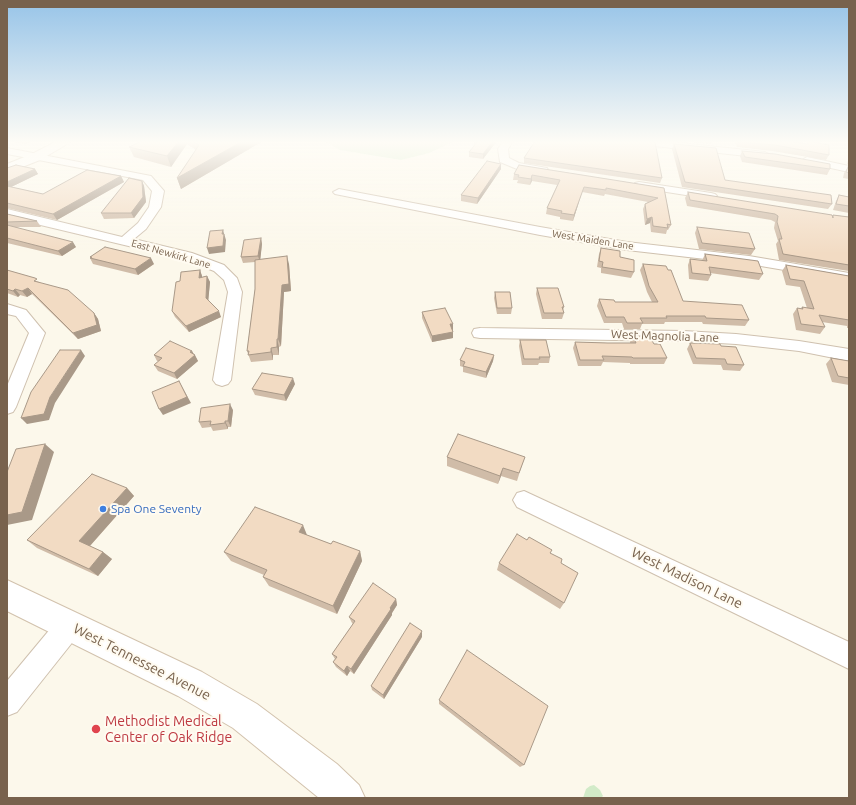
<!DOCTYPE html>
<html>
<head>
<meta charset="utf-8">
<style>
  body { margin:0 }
  #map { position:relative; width:856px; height:805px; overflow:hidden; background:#fcf8eb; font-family:Ubuntu,sans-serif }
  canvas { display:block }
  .frame { position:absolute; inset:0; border:8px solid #78624d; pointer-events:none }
</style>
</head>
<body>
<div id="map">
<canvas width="856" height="805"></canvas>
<div class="frame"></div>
</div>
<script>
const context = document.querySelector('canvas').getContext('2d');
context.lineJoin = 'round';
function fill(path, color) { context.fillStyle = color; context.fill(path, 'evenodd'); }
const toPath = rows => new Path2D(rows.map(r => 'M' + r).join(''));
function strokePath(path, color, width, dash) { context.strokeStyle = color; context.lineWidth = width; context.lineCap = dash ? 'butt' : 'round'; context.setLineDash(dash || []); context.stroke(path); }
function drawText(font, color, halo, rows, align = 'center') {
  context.font = font + ' Ubuntu,sans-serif'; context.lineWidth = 4; context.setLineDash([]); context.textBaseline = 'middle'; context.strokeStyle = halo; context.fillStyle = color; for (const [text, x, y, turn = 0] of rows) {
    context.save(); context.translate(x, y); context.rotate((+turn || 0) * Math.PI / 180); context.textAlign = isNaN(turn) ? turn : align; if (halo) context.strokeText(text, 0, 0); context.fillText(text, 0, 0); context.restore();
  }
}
fill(toPath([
  [324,141,455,141,429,153,401,160,340,150],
  [594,785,600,790,603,796,601,798,583,798,586,789,590,786]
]), '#d2ebc8');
const street = toPath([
  [503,141,513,141,508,149,509,158,519,163,547,168,548,170,543,173,517,169,500,162,498,149,503,141],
  [631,141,661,141,765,152,770,155,765,158,636,144,631,141],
  [7,148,151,176,164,191,161,207,146,229,134,239,192,253,224,265,237,278,242,292,231,380,228,384,222,386,216,384,213,380,228,292,224,280,214,271,183,259,7,217,7,209,122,237,138,223,149,207,152,191,143,180,7,154,7,148],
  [807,157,849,166,849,172,803,162,802,160,807,157],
  [639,182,711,193,715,194,717,196,715,198,711,199,635,187,634,185,635,183,639,182],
  [339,189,540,227,627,242,749,256,849,273,849,281,749,264,627,250,540,235,335,194,333,192,339,189],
  [7,304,26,310,45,333,16,407,13,412,7,414,7,386,29,333,16,316,7,314,7,304],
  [480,328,684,331,736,334,799,341,849,349,849,361,799,351,736,344,684,341,480,338,474,337,472,333,474,329,480,328],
  [524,491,849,642,849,669,517,507,513,500,517,493,524,491],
  [70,612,79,616,83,625,79,634,17,712,7,716,7,681,61,616,70,612]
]);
const secondary = toPath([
  [57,141,71,141,69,143,40,160,7,173,7,164,32,154,57,141],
  [7,580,202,672,257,704,337,764,359,785,365,798,319,798,233,728,178,696,7,611,7,580]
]);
strokePath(street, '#cfc1af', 2);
strokePath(secondary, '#d2c2ad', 2);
fill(street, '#fff');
fill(secondary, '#fff');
fill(toPath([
  [9,141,32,141,25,144],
  [142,141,263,141,181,189,177,178,196,150,187,144,171,167,134,157,129,147],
  [475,141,497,141,483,159,469,157,469,152,474,146],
  [534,141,640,141,662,178,660,183,524,163,524,158,535,141],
  [692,141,713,141,711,144,692,142],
  [735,141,776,141,781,142,781,141,787,141,807,144,808,141,829,155,826,160,772,151,737,147],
  [674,144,725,180,832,204,828,209,682,187,672,149],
  [742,151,830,169,827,175,742,162,740,156],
  [849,157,849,165,847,164],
  [501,164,501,169,477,204,461,201,461,195],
  [519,165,664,188,671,225,668,230,667,230,666,234,651,232,650,223,645,225,643,209,645,204,648,202,605,194,604,196,582,192,573,221,560,219,560,217,546,214,547,208,557,185,532,181,530,185,517,183,518,180,513,180,514,174],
  [848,167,849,168,849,179,843,178,844,173],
  [7,168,35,169,38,174,11,187,43,194,121,176,124,182,57,220,7,208],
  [142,181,144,186,146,202,134,218,104,219,101,213],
  [688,192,832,216,833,215,849,217,849,271,779,260,776,244,778,241,774,228,775,222,771,220,687,206,685,198],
  [839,195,849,197,849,213,833,210,836,201],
  [7,214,37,221,41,227,16,227,76,247,62,256,7,243],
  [697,227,755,249,751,255,699,249,695,233],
  [261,238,262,244,260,260,289,264,291,291,284,292,281,346,279,347,279,355,273,355,273,360,251,362,247,351,255,289,255,262,243,263,241,257],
  [601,248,620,257,634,272,631,278,601,273,601,268,597,267,599,254],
  [705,254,763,274,759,280,710,273,711,275,708,281,689,279,688,265,690,259,702,261],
  [90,257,154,264,138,275,93,264,90,258,91,258],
  [643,264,683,301,749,320,745,326,703,324,702,322,665,322,664,324,642,324,640,329,624,329,622,323,604,323,597,306,599,299,615,302,652,302,647,292,640,270],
  [786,265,849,276,849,328,847,328,847,326,822,322,825,327,820,334,796,330,793,314,797,308,801,309,802,307,807,308,800,287,786,285,782,271],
  [7,270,39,282,94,313,98,319,101,331,78,339,32,294,27,297,20,295,18,297,7,293],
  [200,270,202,276,202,277,207,276,210,282,208,301,221,317,189,332,175,317,172,311,180,281],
  [537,288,564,307,563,311,564,313,562,319,542,319,536,294],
  [495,292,512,308,511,314,497,314,494,298],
  [422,312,453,330,453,338,432,342,422,318],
  [633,336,654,344,667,358,664,364,630,364,630,363,603,362,601,366,578,366,573,348,575,342,608,343,630,343,630,342],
  [520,340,550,357,549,363,539,363,538,365,522,365,519,346],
  [690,343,721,346,744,365,740,371,723,370,721,365,693,364,687,349],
  [192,351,198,361,177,379,158,371,154,365,159,361,157,361,154,355],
  [494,355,493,361,486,378,463,372,463,367,460,366,460,360],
  [831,358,849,361,849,385,832,382,826,364],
  [295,384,286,401,255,395,252,389],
  [233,410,231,427,228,427,228,429,213,431,211,427,202,428,199,422],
  [447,457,525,457,522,465,517,481,501,476,498,484,447,466],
  [127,488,134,496,90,546,103,552,112,559,98,576,37,548,27,540],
  [307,535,331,544,360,551,362,561,337,614,269,586,263,577,264,575,231,561,224,552],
  [527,540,550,553,561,563,564,603,560,609,497,570,499,563],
  [396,599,397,605,392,613,392,615,354,674,350,671,347,676,336,667,333,662,335,659,332,654,353,624,352,623,349,617],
  [422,637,384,699,372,690,371,686],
  [439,700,524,765,520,767,439,704]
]), '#d0bca8');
fill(toPath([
  [24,141,32,141,25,144],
  [179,141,186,141,187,144,171,167,167,156],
  [243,141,263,141,181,189,177,178],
  [493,141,497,141,483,159,483,154],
  [501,164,501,169,477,204,478,198],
  [35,169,38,174,7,189,7,182],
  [532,175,532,181,530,185,531,179],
  [121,176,124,182,57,220,53,214],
  [142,181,144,186,146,202,134,218,131,213],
  [584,187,582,192,573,221,574,215],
  [652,217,650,223,645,225,647,219],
  [223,230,226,240,225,252,209,254,207,248,222,234],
  [261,238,262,244,260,262,258,256],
  [73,242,76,247,62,256,58,251],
  [287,256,289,264,291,291,284,292,281,346,278,339,282,285],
  [151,258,154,264,138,275,135,269],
  [200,270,202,276,202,283,199,278],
  [207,276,210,282,208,304,206,298],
  [28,288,32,294,27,297,22,291],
  [15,289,20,295,18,297,13,291],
  [219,311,221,317,189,332,186,326],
  [94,313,98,319,101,331,78,339,73,333],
  [450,324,453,324,453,330,450,330],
  [453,332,453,338,432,342,432,336],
  [277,339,279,347,279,355,277,347],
  [271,348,273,355,273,360,271,352],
  [81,350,85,356,55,403,49,420,27,424,21,418,50,397],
  [192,351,194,355,195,355,198,361,177,379,174,373],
  [494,355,493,361,486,378,486,372],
  [293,378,295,384,286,401,284,395],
  [179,381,191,403,163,415,159,409],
  [230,404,233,410,231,427,228,421],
  [225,421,228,427,228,429,225,423],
  [45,444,54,452,32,520,7,525,7,515],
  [503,468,501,476,498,484,500,476],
  [127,488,134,496,88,548,79,541],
  [303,525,307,535,303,542,299,532],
  [360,551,362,561,337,614,333,606],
  [103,552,112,559,98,576,89,569],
  [396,599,397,605,392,613,392,615,354,674,351,669],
  [422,631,422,637,384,699,383,695],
  [347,666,350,671,347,676,344,671]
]), '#a99988');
const building = toPath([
  [142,141,179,141,167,156,129,147,142,141],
  [193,141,243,141,177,178,199,145,193,141],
  [475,141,493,141,483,154,469,152,478,141,475,141],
  [535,141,640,141,655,142,662,178,524,158,535,141],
  [739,141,776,141,782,142,782,141,787,141,808,144,808,141,829,145,829,155,775,145,739,142,739,141],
  [674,144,716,148,725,180,831,195,832,204,685,182,674,144],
  [742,151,775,154,830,164,830,169,745,157,742,151],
  [487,161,501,164,478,198,461,195,487,161],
  [16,165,35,169,7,182,7,168,16,165],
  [519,165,664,188,671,225,667,224,668,228,653,226,652,217,647,219,645,204,658,198,606,188,606,190,584,187,574,215,561,213,562,211,547,208,560,180,532,175,531,179,518,177,519,175,514,174,519,165],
  [848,167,849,168,849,173,846,172,848,167],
  [87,170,121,176,53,214,7,203,7,186,43,194,87,170],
  [129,178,142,181,143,197,131,213,101,213,129,178],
  [688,192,832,215,833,218,833,215,849,217,849,265,783,254,779,239,782,239,777,222,778,216,775,214,690,200,688,192],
  [839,195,849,197,849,206,836,204,839,195],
  [7,214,37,221,7,222,7,214],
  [7,225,73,242,58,251,7,238,7,225],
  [697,227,749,233,755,249,702,243,697,227],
  [223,230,222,234,224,234,223,246,207,248,210,231,223,230],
  [261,238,258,256,241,257,244,240,261,238],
  [105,247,151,258,135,269,90,258,92,257,90,257,105,247],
  [601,248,620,251,620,257,634,260,634,272,602,267,603,262,599,261,601,248],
  [705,254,758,261,763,274,709,267,711,275,692,273,690,259,707,261,705,254],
  [287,256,289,284,282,285,278,339,277,339,277,347,271,348,271,352,248,355,249,351,247,351,255,289,255,260,287,256],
  [643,264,666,266,668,270,671,270,683,301,742,305,749,320,706,318,705,316,666,316,667,318,640,318,643,323,627,323,624,317,606,317,599,299,614,300,615,302,658,302,649,286,643,264],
  [786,265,849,276,849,320,819,315,825,327,801,324,797,308,803,309,802,307,814,309,804,281,790,279,786,265],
  [7,270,35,278,37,279,34,281,68,290,94,313,97,325,73,333,28,288,22,291,15,289,13,291,7,289,7,270],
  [200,270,199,278,207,276,206,298,219,311,186,326,172,311,176,282,180,281,181,272,200,270],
  [537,288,558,288,564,307,562,307,564,313,544,313,537,288],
  [495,292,510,292,512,308,497,308,495,292],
  [445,308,453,324,450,324,453,332,432,336,422,312,445,308],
  [633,336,649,336,654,344,660,344,667,358,633,358,632,357,602,356,604,360,580,360,575,342,608,343,636,343,633,336],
  [520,340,546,340,550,357,539,357,540,359,524,359,520,340],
  [170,341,192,351,190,352,195,355,174,373,154,365,162,358,154,355,170,341],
  [690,343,720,344,721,346,736,347,744,365,727,364,725,359,696,358,690,343],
  [466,348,494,355,486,372,463,366,465,362,460,360,466,348],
  [60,350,81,350,50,397,44,414,21,418,31,392,60,350],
  [831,358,849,361,849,378,838,376,831,358],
  [262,373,293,378,284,395,252,389,262,373],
  [179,381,187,397,159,409,152,392,179,381],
  [230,404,228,421,225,421,225,423,210,425,211,421,199,422,201,408,230,404],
  [458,434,525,457,519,473,503,468,500,476,447,457,458,434],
  [45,444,22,512,7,515,7,472,16,449,45,444],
  [92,474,127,488,79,541,103,552,89,569,27,540,92,474],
  [255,507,303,525,299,532,331,544,333,541,360,551,333,606,263,577,267,570,224,552,255,507],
  [517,534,527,540,529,537,552,550,550,553,562,559,561,563,578,573,564,603,499,563,517,534],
  [373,583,396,599,390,608,391,609,351,669,347,666,344,671,333,662,337,657,332,654,355,621,349,617,373,583],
  [410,623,422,631,383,695,371,686,410,623],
  [467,650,548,706,524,765,439,700,467,650]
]);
fill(building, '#f2dbc3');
strokePath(building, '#a99988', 1);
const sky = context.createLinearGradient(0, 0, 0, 254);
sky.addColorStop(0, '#97c4e8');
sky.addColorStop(0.56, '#fefcf6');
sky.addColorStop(1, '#fefcf600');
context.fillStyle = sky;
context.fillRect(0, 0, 856, 254);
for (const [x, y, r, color] of [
  [103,509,4,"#3f7fe0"],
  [96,729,5,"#e0444e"]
]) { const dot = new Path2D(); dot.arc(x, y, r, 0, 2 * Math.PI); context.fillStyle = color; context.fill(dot); strokePath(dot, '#fffbf1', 1.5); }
drawText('10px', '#78624d', '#fffbf1', [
  ["West Maiden Lane",593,240,9],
  ["East Newkirk Lane",171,254,16]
]);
drawText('12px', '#78624d', '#fffbf1', [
  ["West Magnolia Lane",665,336,2]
]);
drawText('12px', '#366cbe', '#fffbf1', [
  ["Spa One Seventy",111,509]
], 'left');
drawText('14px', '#78624d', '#fffbf1', [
  ["West Madison Lane",687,578,26],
  ["West Tennessee Avenue",142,662,27]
]);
drawText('14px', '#be3a42', '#fffbf1', [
  ["Methodist Medical",105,721],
  ["Center of Oak Ridge",105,737]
], 'left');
</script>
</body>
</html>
